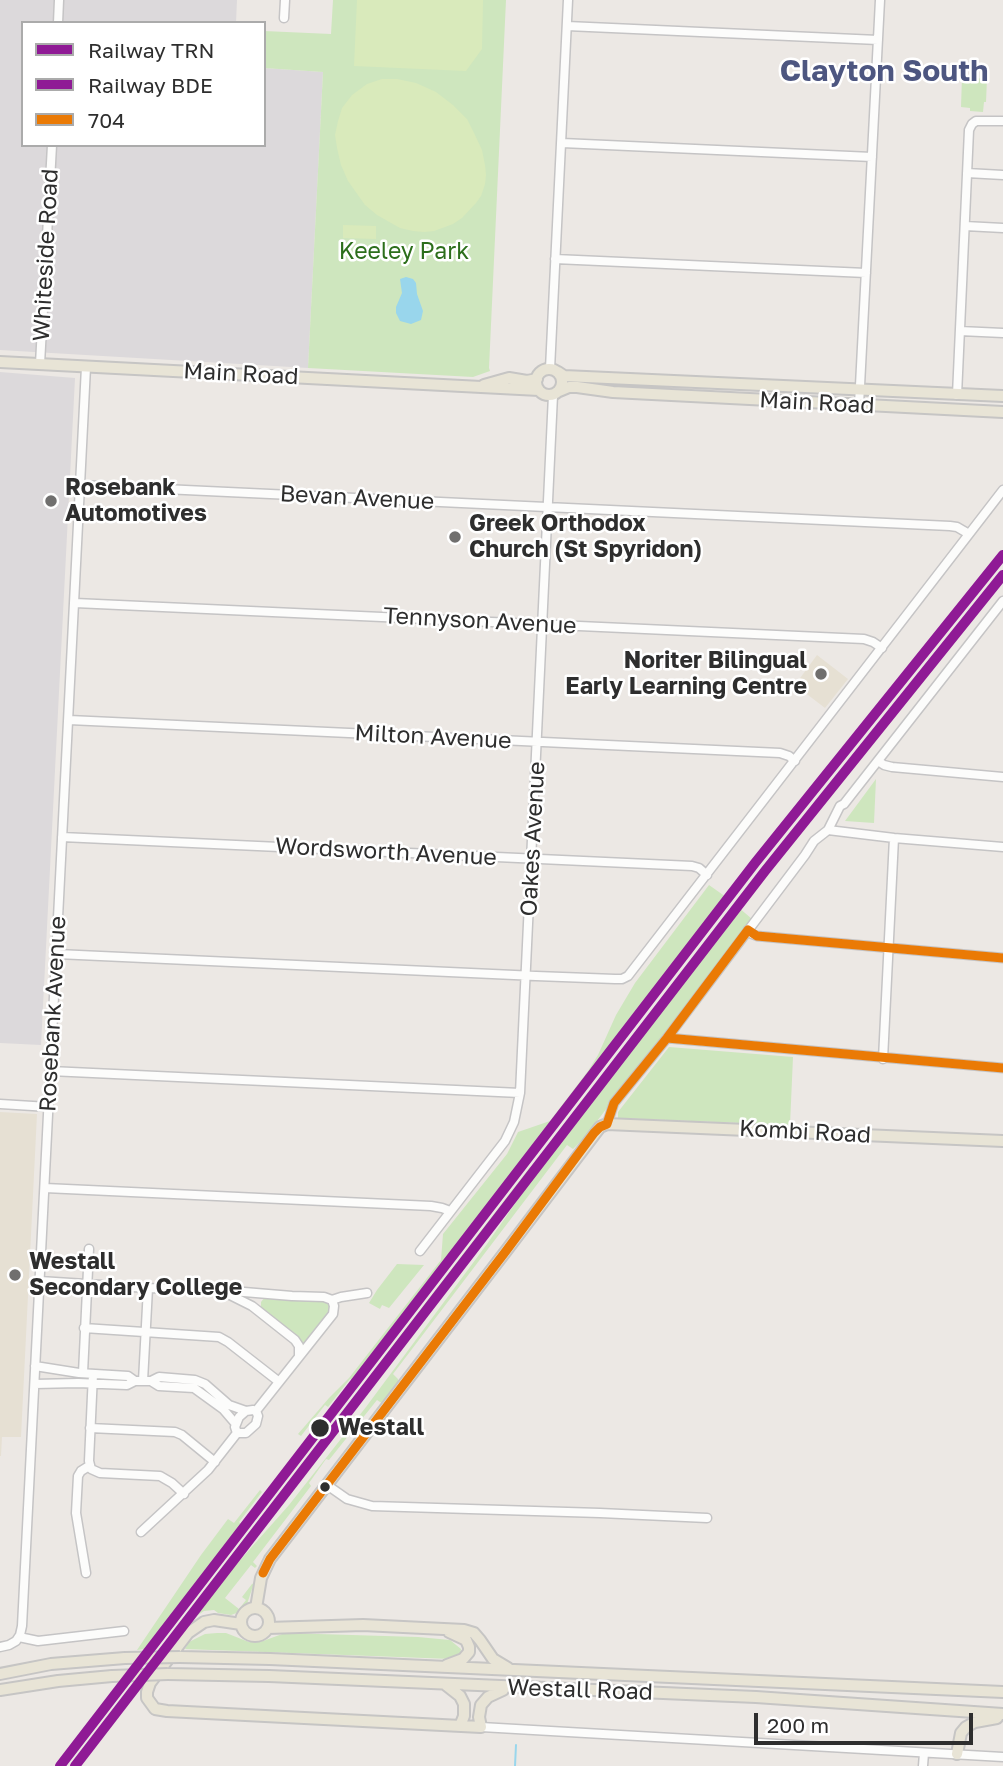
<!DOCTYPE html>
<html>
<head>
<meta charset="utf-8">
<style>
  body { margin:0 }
  #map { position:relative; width:1003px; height:1766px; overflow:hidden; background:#ece8e4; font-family:"Golos Text",sans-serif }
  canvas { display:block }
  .legend { position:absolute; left:21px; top:21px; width:245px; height:126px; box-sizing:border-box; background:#fff; border:2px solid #ababab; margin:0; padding:9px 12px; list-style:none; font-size:21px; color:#2e2e2e }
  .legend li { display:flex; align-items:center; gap:14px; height:35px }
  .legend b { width:35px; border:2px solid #ababab }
  .scale { position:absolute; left:754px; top:1713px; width:219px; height:32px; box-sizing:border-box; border:4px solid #2e2e2e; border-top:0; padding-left:9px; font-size:21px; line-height:24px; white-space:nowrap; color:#2e2e2e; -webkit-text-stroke:5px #fff; paint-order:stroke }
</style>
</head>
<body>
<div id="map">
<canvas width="1003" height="1766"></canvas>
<ul class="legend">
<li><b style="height:9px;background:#8f1a95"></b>Railway TRN</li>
<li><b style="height:9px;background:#8f1a95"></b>Railway BDE</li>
<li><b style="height:9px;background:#ea7a05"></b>704</li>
</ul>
<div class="scale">200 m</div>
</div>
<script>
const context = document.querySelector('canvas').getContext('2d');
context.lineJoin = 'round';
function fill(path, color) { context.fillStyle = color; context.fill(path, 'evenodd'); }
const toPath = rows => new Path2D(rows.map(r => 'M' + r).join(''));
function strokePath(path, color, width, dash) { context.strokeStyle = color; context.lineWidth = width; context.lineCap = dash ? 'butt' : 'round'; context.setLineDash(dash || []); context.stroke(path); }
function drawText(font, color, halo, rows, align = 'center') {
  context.font = font + ' "Golos Text",sans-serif'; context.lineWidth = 5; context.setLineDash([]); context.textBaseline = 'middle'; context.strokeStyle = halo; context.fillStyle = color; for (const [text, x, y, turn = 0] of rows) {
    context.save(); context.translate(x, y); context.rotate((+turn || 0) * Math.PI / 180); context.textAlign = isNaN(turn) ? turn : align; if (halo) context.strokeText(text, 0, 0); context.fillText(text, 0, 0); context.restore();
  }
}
fill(toPath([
  [0,0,237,0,236,23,23,23,23,145,264,145,264,68,323,72,308,368,0,350],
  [0,372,75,378,41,1045,0,1043]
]), '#dcd9db');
fill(toPath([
  [817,655,848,679,825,708,795,685],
  [0,1112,37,1114,21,1437,2,1437,1,1456,0,1456]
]), '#e6e0d3');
fill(toPath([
  [333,0,506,0,489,368,490,371,473,377,308,368,323,72,264,68,264,31,331,34],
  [962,77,987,79,986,102,984,102,983,112,970,111,970,108,961,107],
  [876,779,874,823,845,821],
  [709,885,726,897,352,1380,350,1379,328,1407,325,1405,301,1436,298,1434,329,1398,349,1378,441,1260,443,1234,507,1154,518,1132,550,1121,588,1071,598,1055,616,1015,635,983],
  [734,905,738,907,752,919,584,1138,573,1149,567,1145,393,1374,398,1379,398,1384,383,1404,377,1400,329,1460,326,1459,309,1483,311,1486,253,1562,257,1566,255,1568,251,1565,225,1598,239,1609,246,1600,242,1597,252,1584,254,1583,245,1610,231,1615,218,1613,214,1610,204,1611,195,1617,170,1649,166,1649,180,1628,289,1505,366,1407,487,1244,537,1172,606,1083],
  [669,1047,793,1057,790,1125,618,1118,618,1112],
  [530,1167,531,1168,466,1262,412,1333,410,1332,361,1395,360,1394,359,1394,362,1389,361,1388,394,1344],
  [397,1264,424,1265,389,1308,382,1305,380,1309,369,1303,377,1290],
  [265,1297,328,1300,332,1309,305,1348,261,1310,261,1302],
  [303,1473,304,1474,253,1536,218,1575,217,1574,250,1531,253,1533,293,1481,295,1482],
  [260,1490,262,1492,239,1522,241,1524,145,1649,137,1650,201,1555,228,1519,234,1523],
  [217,1633,226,1633,249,1642,263,1641,285,1633,418,1637,450,1640,461,1649,460,1655,451,1659,185,1649,189,1642,205,1634]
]), '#cee6be');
fill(toPath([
  [357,0,483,0,482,49,466,71,354,66],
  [382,79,397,79,416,83,436,92,453,105,467,119,475,135,482,150,485,165,486,175,485,184,481,196,476,203,462,218,453,224,434,231,424,232,413,231,400,228,377,215,365,205,348,181,341,165,337,148,335,135,338,121,342,108,352,95,367,84],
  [343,225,376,226,376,239,343,238]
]), '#d9eabb');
fill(toPath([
  [406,277,413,279,416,283,417,294,423,311,421,320,411,324,400,321,396,313,396,307,402,293,400,279]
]), '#99d6ec');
strokePath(toPath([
  [515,1766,516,1745]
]), '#99d6ec', 2);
const minor = toPath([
  [284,18,285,0],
  [58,23,59,0],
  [567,26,878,40],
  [562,143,872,157],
  [967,173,1003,175],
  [965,226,1003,228],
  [555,259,866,273],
  [960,331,1003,333],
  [40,364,52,145],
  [550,369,568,0],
  [957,395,969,130,972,124,976,121,1003,121],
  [859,405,880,0],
  [79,485,950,526,957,527,969,534],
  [75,603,864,639,873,642,882,648],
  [69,720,780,753,789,756,795,761],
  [878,761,884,765,892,767,1003,777],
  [828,830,894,838,1003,847],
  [62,837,692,866,699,868,707,875],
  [748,930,752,934,757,936,1003,958],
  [57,954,536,976,615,979,622,979,628,976,1003,490],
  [667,1038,1003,1068],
  [883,1059,894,838],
  [50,1071,520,1093],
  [0,1104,49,1107],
  [607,1124,614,1103,667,1038,805,855,814,841,828,830,840,806,844,804,1003,601],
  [45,1188,431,1206,442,1208,450,1211],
  [420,1251,505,1141,514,1122,520,1093,553,395],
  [40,1281,148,1288,232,1291,292,1296,324,1297,332,1300,341,1297,367,1293],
  [228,1294,252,1306,295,1340,299,1346,299,1355],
  [84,1328,219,1337,228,1342,278,1381],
  [35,1366,79,1373,128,1376,135,1381,151,1381,159,1386,194,1388,223,1409,235,1423],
  [83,1373,89,1249],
  [93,1374,89,1461,91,1469,100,1473,160,1476,172,1483,184,1494],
  [143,1381,148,1288],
  [151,1381,159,1377,195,1380,205,1384,229,1405,246,1411],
  [35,1384,78,1383,127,1385,135,1381],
  [253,1410,256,1411,258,1416,256,1424,246,1433,237,1433,235,1427,239,1417,246,1411,253,1410],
  [256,1411,333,1314,334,1306,332,1300],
  [90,1428,175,1432,182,1435,215,1462],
  [327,1485,347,1499,372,1506,600,1513,707,1518],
  [141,1532,208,1470,237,1433],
  [86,1573,76,1513,78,1476,81,1471,89,1466],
  [19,1637,38,1641,124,1631],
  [0,1647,9,1645,16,1641,20,1635,22,1626,86,367],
  [481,1727,1003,1757],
  [923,1766,924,1753]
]);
const major = toPath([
  [0,362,539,390],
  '536 382a13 13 0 1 1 26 0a13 13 0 1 1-26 0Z',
  [558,372,564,376,1003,396],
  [484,385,509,378,527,381,537,379],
  [557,392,569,387,577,387,613,392,1003,412],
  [256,1608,261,1578,270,1559,506,1251,600,1127,607,1124,1003,1141],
  '241 1622a14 14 0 1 1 28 0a14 14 0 1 1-28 0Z',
  [241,1624,214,1620,204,1622,188,1633,150,1683,147,1692,147,1698,155,1709,167,1711,481,1727,479,1717,481,1705,488,1697,503,1690],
  [268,1628,363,1625,464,1630,474,1633,480,1640,493,1659,508,1668],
  [180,1657,270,1659,1003,1692],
  [447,1665,463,1659,469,1652,469,1647,466,1640,449,1632],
  [0,1674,51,1664,125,1658],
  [168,1674,269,1676,756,1697,1003,1714],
  [446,1685,460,1696,464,1704,464,1716,460,1726],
  [0,1690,58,1681,112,1676],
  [957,1754,961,1733,966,1727,975,1722,997,1718]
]);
strokePath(minor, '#c5c4c5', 11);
strokePath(major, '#c6c5c4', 14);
strokePath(minor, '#fcfcfb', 8);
strokePath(major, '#e8e4d6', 10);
strokePath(toPath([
  [65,1766,246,1530]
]), '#dfdfe1', 2);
const majorBridge = toPath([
  [125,1658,180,1657],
  [112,1676,168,1674]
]);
strokePath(majorBridge, '#c6c5c4', 14, []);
strokePath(majorBridge, '#e8e4d6', 10);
strokePath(toPath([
  [667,1038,1003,1068],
  [263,1573,270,1559,506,1251,594,1133,600,1127,607,1124,614,1103,667,1038,748,930,757,936,1003,958]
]), '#ea7a05', 9);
strokePath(toPath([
  [60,1766,755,863,1003,555]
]), '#8f1a95', 10);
strokePath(toPath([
  [75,1766,765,871,1003,575]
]), '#8f1a95', 10);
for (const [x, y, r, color] of [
  [51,501,7,"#706f6e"],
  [455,537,7,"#706f6e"],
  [821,674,7,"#706f6e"],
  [15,1275,7,"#706f6e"],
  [320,1428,10,"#2e2e2e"],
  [325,1487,6,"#2e2e2e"]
]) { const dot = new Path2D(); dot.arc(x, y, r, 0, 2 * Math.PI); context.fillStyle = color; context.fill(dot); strokePath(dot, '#fff', 2.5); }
drawText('23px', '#2c6e1b', '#fff', [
  ["Keeley Park",404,252]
]);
drawText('23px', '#2e2e2e', '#fff', [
  ["Whiteside Road",46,255,-87],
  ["Main Road",241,374,3],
  ["Main Road",817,403,3],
  ["Bevan Avenue",357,498,3],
  ["Tennyson Avenue",480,621,3],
  ["Milton Avenue",433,737,3],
  ["Oakes Avenue",533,839,-87],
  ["Wordsworth Avenue",386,852,3],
  ["Rosebank Avenue",53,1014,-87],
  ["Kombi Road",805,1132,3],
  ["Westall Road",580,1690,2]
]);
drawText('bold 23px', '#2e2e2e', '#fff', [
  ["Rosebank",65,488],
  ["Automotives",65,514],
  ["Greek Orthodox",469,524],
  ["Church (St Spyridon)",469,550],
  ["Noriter Bilingual",807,661,"right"],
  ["Early Learning Centre",807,687,"right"],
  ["Westall",29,1262],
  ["Secondary College",29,1288]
], 'left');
drawText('bold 23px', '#2e2e2e', '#fff', [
  ["Westall",338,1428]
], 'left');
drawText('bold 30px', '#4d5680', '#fff', [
  ["Clayton South",884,71]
]);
</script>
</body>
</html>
